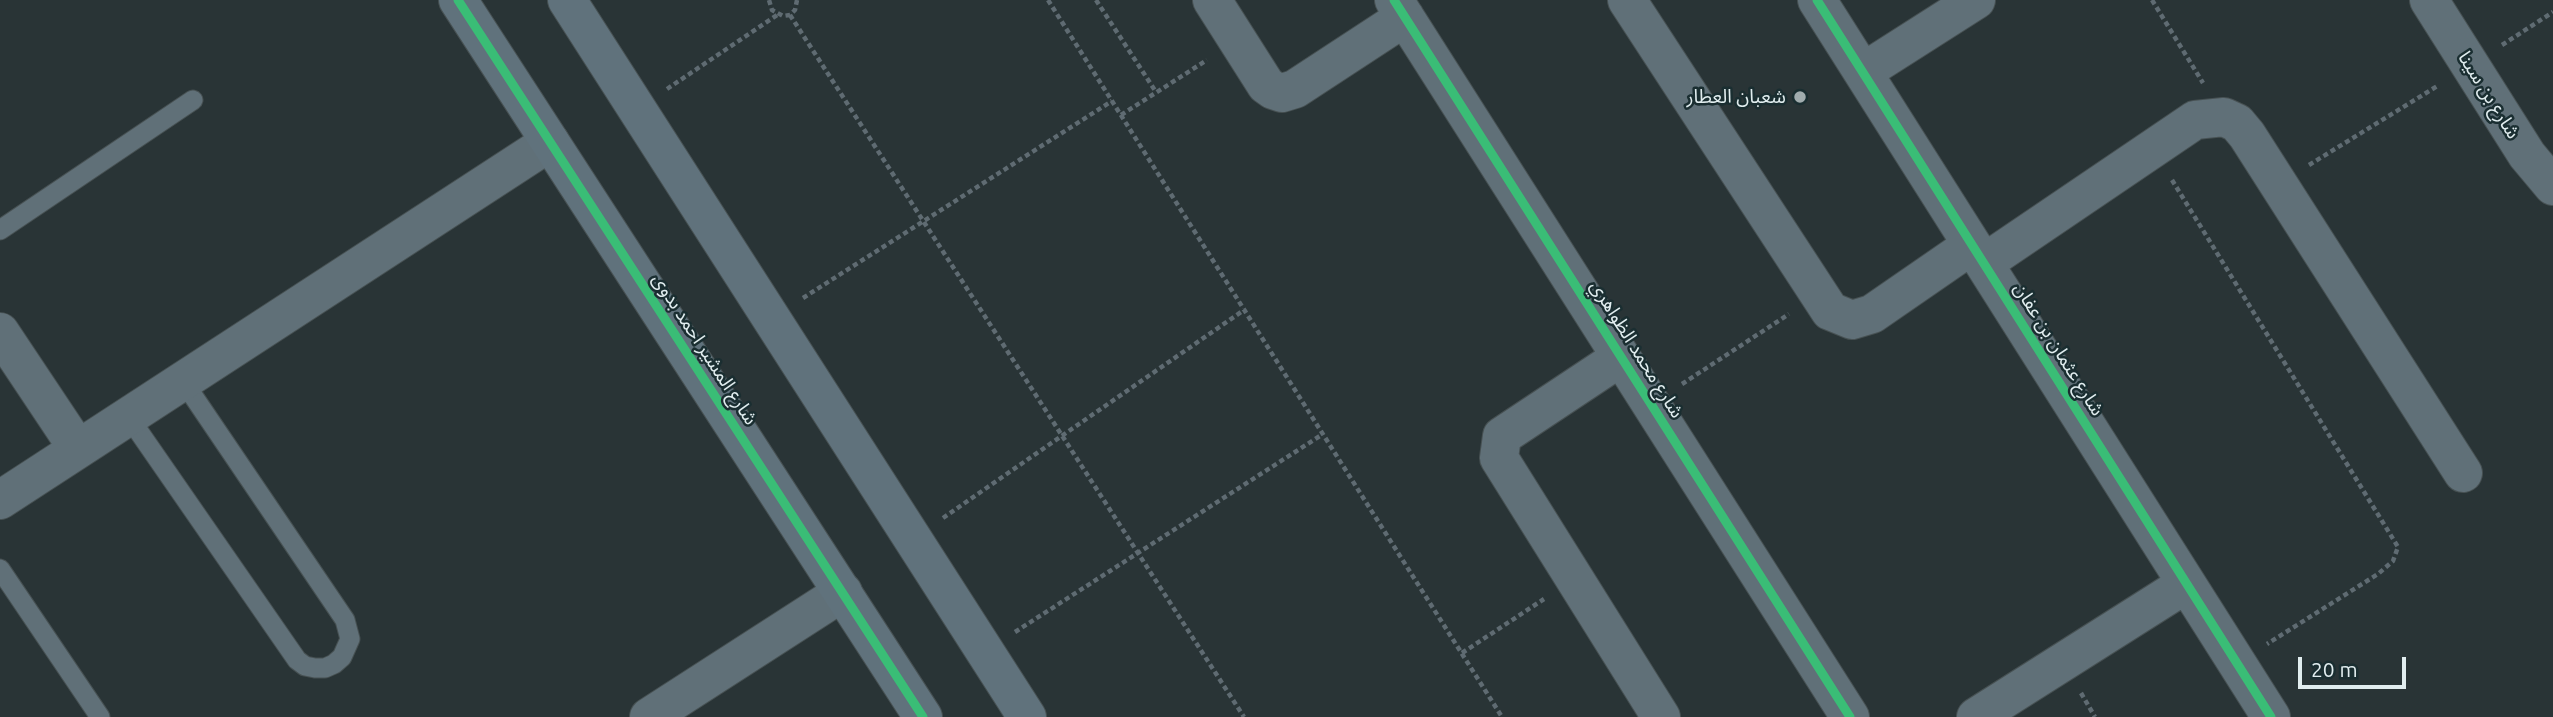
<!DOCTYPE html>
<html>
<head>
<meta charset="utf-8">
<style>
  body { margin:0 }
  #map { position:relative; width:2553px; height:717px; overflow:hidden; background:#293436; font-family:Ubuntu,sans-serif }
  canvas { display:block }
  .scale { position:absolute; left:2298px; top:657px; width:108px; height:32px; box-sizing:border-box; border:4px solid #e1edef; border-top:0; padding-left:9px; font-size:21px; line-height:24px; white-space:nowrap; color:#e1edef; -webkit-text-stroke:5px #1a2e31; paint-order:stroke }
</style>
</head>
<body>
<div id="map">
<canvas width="2553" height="717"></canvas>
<div class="scale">20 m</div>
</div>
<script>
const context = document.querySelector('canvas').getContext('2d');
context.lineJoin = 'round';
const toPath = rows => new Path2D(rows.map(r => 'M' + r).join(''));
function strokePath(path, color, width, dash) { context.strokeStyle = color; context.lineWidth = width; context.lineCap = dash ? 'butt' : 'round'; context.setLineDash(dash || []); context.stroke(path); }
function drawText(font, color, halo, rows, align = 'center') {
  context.font = font + ' Ubuntu,"Noto Sans Arabic",sans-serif'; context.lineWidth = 5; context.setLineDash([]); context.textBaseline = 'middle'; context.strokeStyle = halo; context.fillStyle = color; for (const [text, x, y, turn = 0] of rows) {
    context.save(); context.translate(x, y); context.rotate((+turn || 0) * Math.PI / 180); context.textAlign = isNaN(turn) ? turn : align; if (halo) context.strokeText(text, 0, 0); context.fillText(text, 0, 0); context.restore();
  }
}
const lane = toPath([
  [0,230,193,100],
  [128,416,297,660,305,666,315,668,325,668,334,664,342,657,350,639,345,620,183,381],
  [0,569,100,717]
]);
const street = toPath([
  [1212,0,1266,85,1273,90,1282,93,1295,89,1405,17],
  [1394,0,1850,717],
  [1627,0,1830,311,1852,320,1872,314,1972,245],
  [1817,0,2271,717],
  [2429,0,2527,155,2553,186],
  [1863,72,1976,0],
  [1984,263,2195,120,2224,117,2237,123,2247,135,2463,473],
  [0,332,78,449],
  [1621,357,1502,436,1499,458,1661,717],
  [0,500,550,142],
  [649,717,843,592],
  [1976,717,2186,584]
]);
const secondary = toPath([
  [458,0,923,717],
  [567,0,1027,717]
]);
strokePath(lane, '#475153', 21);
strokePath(street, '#475153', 40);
strokePath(secondary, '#475153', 40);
strokePath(toPath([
  [769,0,772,10,783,16,790,15,795,10,797,0],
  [1048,0,1502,717],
  [1096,0,1156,92],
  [2152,0,2203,83],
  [790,15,1244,717],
  [2502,45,2553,12],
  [667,89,777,15],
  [1121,115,1207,60],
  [2309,165,2439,85],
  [2172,180,2398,547,2393,561,2378,574,2267,644],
  [803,298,1112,101],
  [1682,384,1789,314],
  [943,518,1244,310],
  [1015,632,1323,434],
  [1462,653,1544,599],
  [2081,693,2095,717]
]), '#5f6b72', 4.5, [5, 3.5]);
strokePath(lane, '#607078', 19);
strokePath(street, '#607078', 38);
strokePath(secondary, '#60727c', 38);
strokePath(toPath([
  [458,0,923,717],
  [1394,0,1850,717],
  [1817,0,2271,717]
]), '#3abd76', 9);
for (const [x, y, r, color] of [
  [1800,97,7,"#a1acae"]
]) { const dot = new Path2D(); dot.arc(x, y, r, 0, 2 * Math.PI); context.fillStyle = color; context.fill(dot); strokePath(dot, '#1a2e31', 2.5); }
drawText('19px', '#e1edef', '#1a2e31', [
  ["شارع بن سينا",2489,95,58],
  ["شارع المشير احمد بدوى",705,349,57],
  ["شارع محمد الظواهري",1637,349,58],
  ["شارع عثمان بن عفان",2059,349,58]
]);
drawText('19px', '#e1edef', '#1a2e31', [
  ["شعبان العطار",1786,97]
], 'right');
</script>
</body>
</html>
